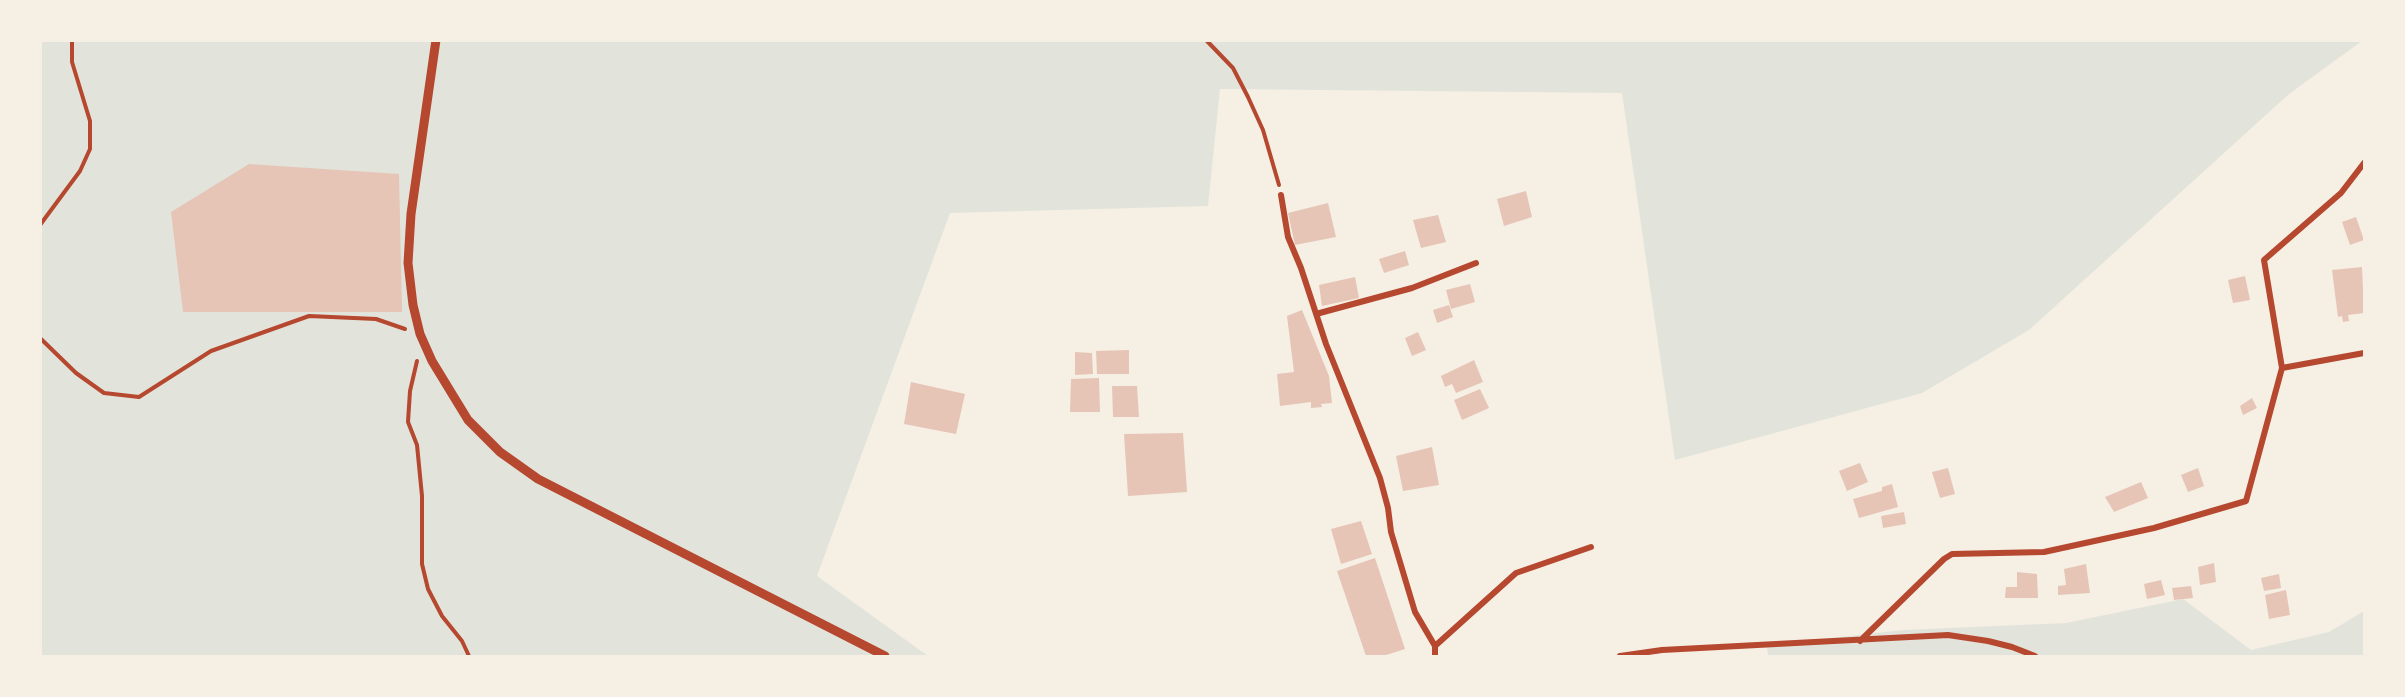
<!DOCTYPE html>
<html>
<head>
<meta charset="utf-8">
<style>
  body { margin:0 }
  #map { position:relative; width:2405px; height:697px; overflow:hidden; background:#f6efe4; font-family:Roboto,sans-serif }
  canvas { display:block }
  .frame { position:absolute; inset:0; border:42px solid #f6efe4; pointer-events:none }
</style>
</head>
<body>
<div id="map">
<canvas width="2405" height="697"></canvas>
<div class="frame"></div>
</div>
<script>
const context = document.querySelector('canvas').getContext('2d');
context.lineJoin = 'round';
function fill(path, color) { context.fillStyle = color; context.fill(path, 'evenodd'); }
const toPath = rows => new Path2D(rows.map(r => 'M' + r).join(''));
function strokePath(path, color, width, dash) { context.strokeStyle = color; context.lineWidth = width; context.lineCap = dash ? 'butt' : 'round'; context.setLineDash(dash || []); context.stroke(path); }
fill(toPath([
  [40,41,2362,41,2289,94,2029,330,1922,393,1675,460,1622,93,1220,89,1208,206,950,213,817,576,928,656,41,656],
  [2183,599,2251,650,2329,632,2364,611,2364,656,1768,656,1767,645,1903,630,2066,623]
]), '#e2e4dc');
fill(toPath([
  [249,164,399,174,402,312,183,312,171,212],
  [1526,191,1532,217,1504,226,1497,199],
  [1328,203,1336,237,1295,245,1288,213],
  [1438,215,1446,242,1421,248,1413,220],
  [2356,217,2364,240,2350,245,2342,222],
  [1405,251,1409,265,1384,273,1379,259],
  [2362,267,2364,313,2348,315,2349,321,2343,322,2342,316,2338,317,2332,270],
  [2245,276,2250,300,2233,303,2228,280],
  [1355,277,1359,298,1322,306,1319,285],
  [1470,284,1475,302,1451,309,1446,290],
  [1449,305,1453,317,1437,323,1433,310],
  [1302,310,1329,376,1332,403,1321,404,1322,407,1311,408,1311,402,1280,406,1277,374,1294,372,1287,316],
  [1418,332,1426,350,1412,356,1405,338],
  [1129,350,1129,374,1097,374,1096,351],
  [1075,352,1092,353,1093,374,1075,375],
  [1474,360,1483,382,1456,393,1452,384,1445,387,1441,376],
  [1099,378,1100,412,1070,412,1071,379],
  [911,382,965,394,956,434,904,424],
  [1112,386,1137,386,1139,417,1113,417],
  [1480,389,1489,408,1462,420,1454,400],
  [2252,398,2257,408,2243,415,2240,406],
  [1183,433,1187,492,1128,496,1124,434],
  [1432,447,1439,485,1403,491,1396,456],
  [1860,463,1868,482,1847,491,1839,471],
  [1948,468,1955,494,1940,498,1932,472],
  [2198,468,2204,486,2188,492,2181,475],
  [2141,482,2148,498,2114,512,2105,497],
  [1892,484,1898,507,1859,518,1853,499,1882,491,1882,487],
  [1904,512,1906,524,1883,528,1881,516],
  [1361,521,1372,554,1341,564,1331,529],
  [1375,558,1405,649,1383,656,1366,656,1337,571],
  [2214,563,2216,582,2200,585,2198,567],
  [2086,564,2090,593,2058,595,2058,586,2066,585,2064,569],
  [2017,572,2037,574,2038,598,2005,598,2006,587,2017,587],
  [2279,574,2281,588,2264,591,2261,578],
  [2161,580,2165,595,2147,599,2144,584],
  [2191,586,2193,598,2174,600,2172,588],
  [2286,590,2290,615,2269,619,2265,595]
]), '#e6c5b7');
strokePath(toPath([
  [1206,40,1233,68,1248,97,1263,130,1279,185],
  [40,225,80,171,90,149,90,121,72,62,72,40],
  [40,338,76,373,104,393,139,397,211,351,309,316,376,319,405,329],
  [417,361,410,391,408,422,417,445,422,496,422,564,428,589,442,616,462,641,469,656]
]), '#b5482f', 4);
strokePath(toPath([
  [1281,195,1288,237,1301,268,1326,344,1380,478,1388,508,1391,532,1415,612,1435,646,1435,656],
  [1316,314,1412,288,1476,263],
  [2282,368,2364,353],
  [1860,641,1944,559,1952,554,2044,552,2154,528,2246,501,2282,368,2264,260,2341,193,2364,163],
  [1435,646,1516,573,1591,547],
  [1620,656,1662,650,1948,635,1988,641,2012,647,2035,656]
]), '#b5482f', 6);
strokePath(toPath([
  [436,40,411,214,408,263,413,305,420,334,432,361,468,420,500,452,538,479,885,656]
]), '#b5482f', 9);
</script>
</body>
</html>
